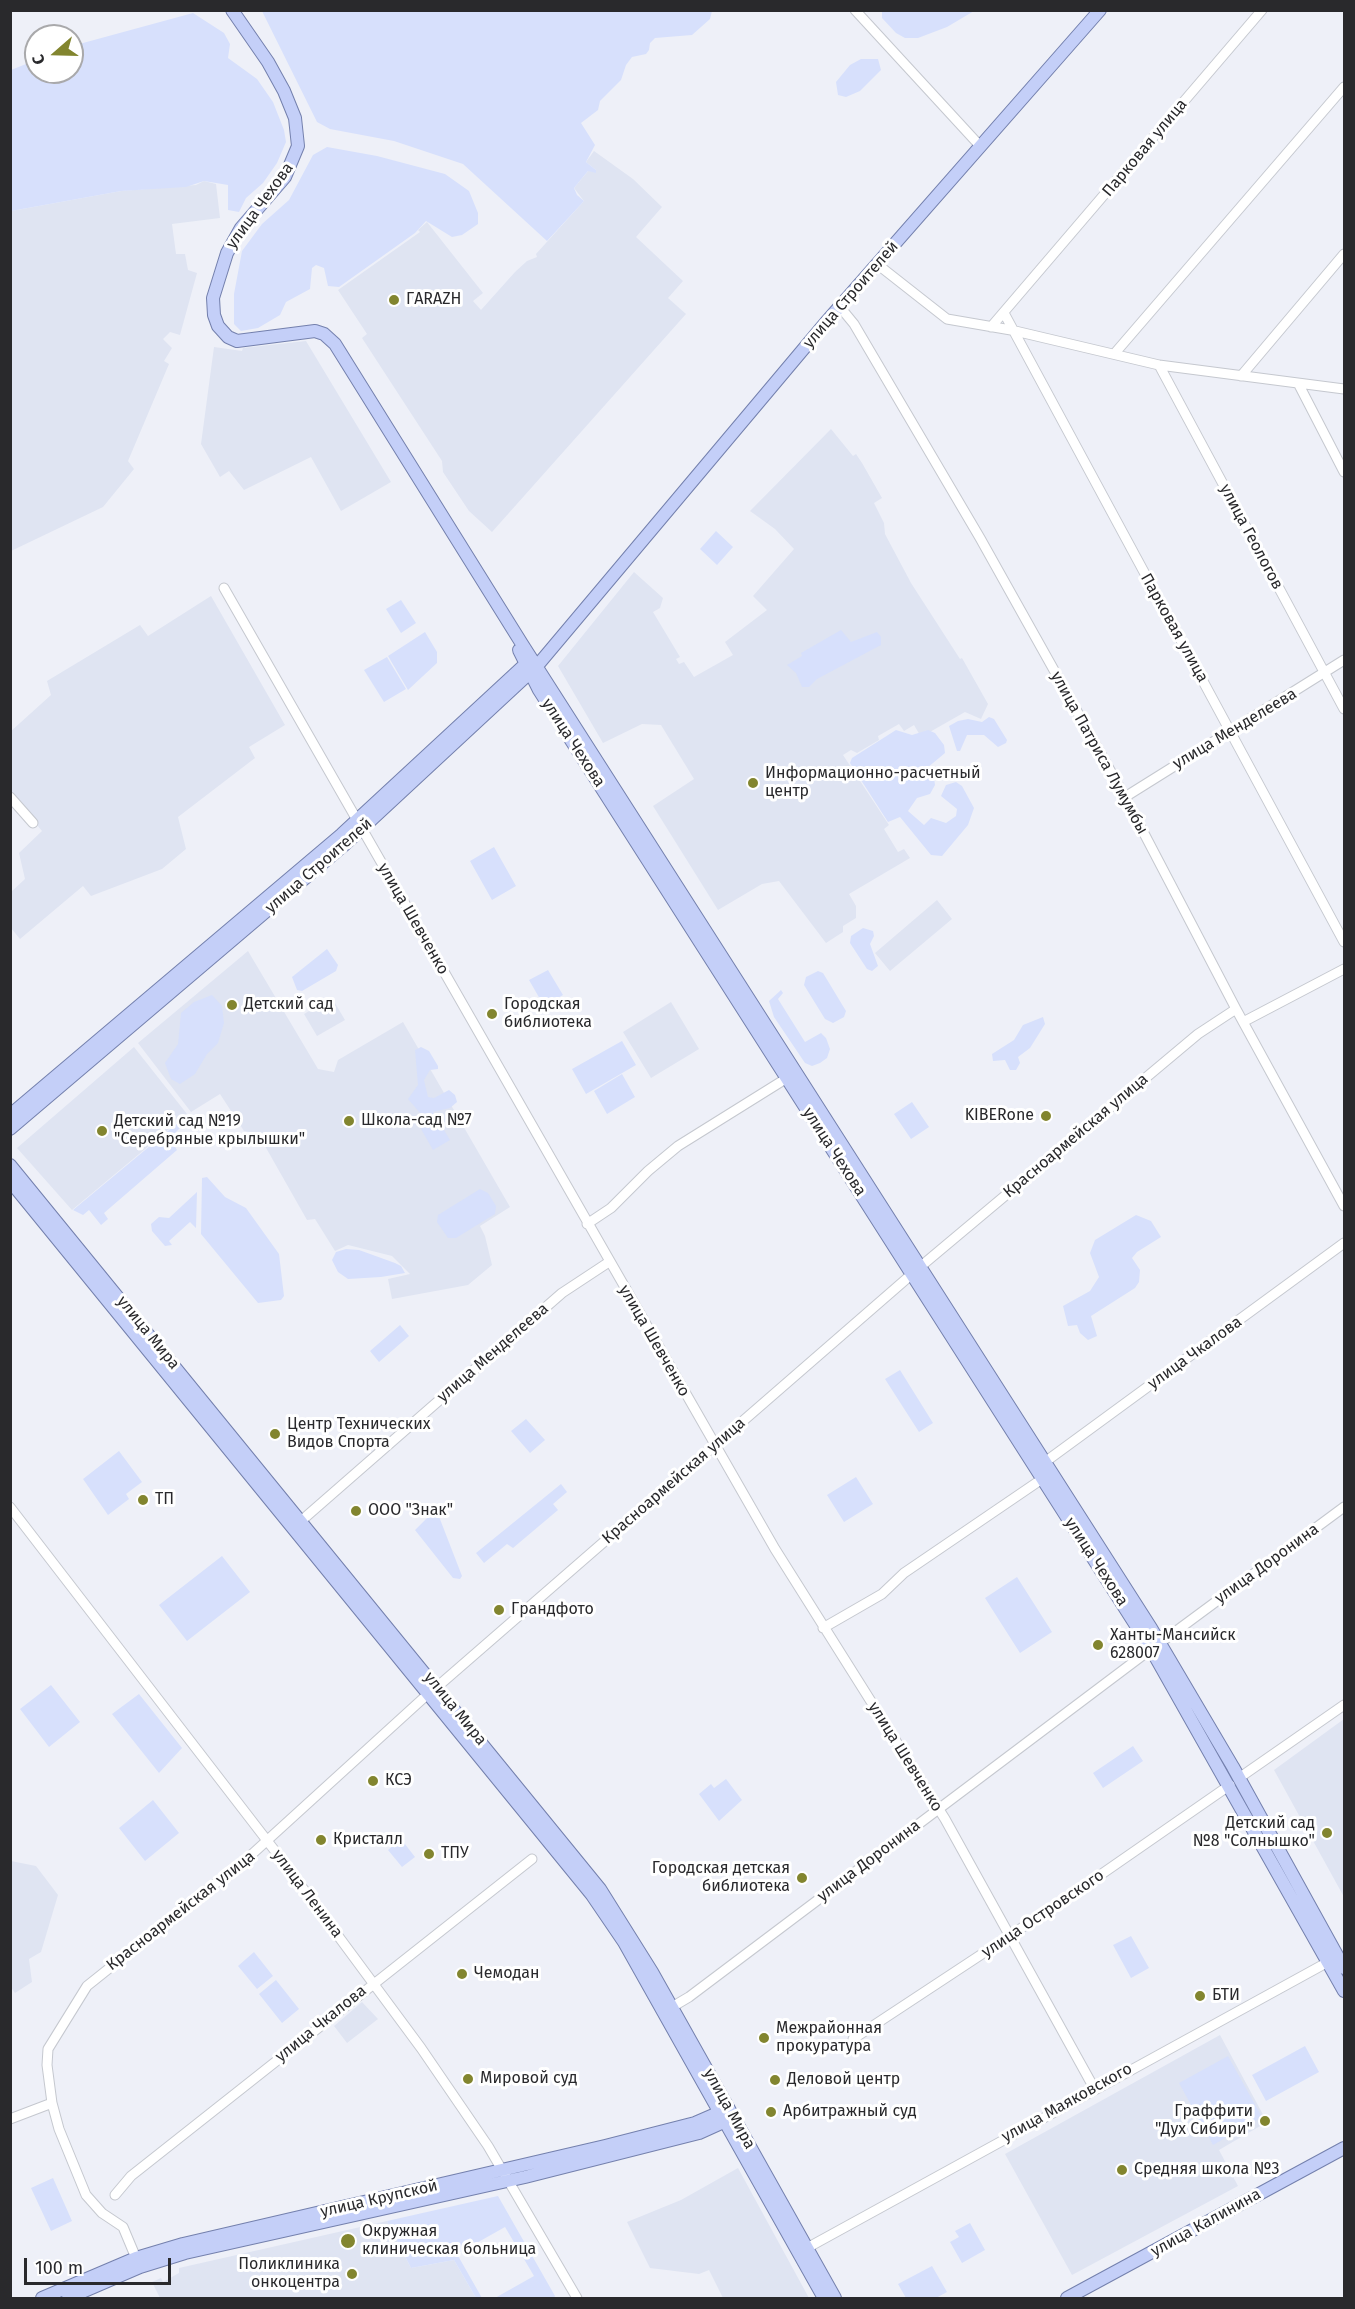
<!DOCTYPE html>
<html>
<head>
<meta charset="utf-8">
<style>
  body { margin:0 }
  #map { position:relative; width:1355px; height:2309px; overflow:hidden; background:#eef0f8; font-family:"Fira Sans",sans-serif }
  canvas { display:block }
  .frame { position:absolute; inset:0; border:12px solid #29292c; pointer-events:none }
  .north { position:absolute; left:24px; top:24px; width:60px; height:60px; box-sizing:border-box; background:#fff; border:2px solid #a9a9ab; border-radius:50%; rotate:250deg; font-size:16px; font-weight:700; line-height:24px; text-align:center; color:#29292c }
  .north::after { content:''; display:block; margin:auto; width:21px; height:27px; background:#82852f; clip-path:polygon(50% 0,100% 100%,50% 72%,0 100%) }
  .scale { position:absolute; left:24px; top:2258px; width:147px; height:27px; box-sizing:border-box; border:3px solid #29292c; border-top:0; padding-left:8px; font-size:18px; line-height:21px; white-space:nowrap; color:#29292c; -webkit-text-stroke:4px #fff; paint-order:stroke }
</style>
</head>
<body>
<div id="map">
<canvas width="1355" height="2309"></canvas>
<div class="frame"></div>
<div class="north">С</div>
<div class="scale">100 m</div>
</div>
<script>
const context = document.querySelector('canvas').getContext('2d');
context.lineJoin = 'round';
function fill(path, color) { context.fillStyle = color; context.fill(path, 'evenodd'); }
const toPath = rows => new Path2D(rows.map(r => 'M' + r).join(''));
function strokePath(path, color, width, dash) { context.strokeStyle = color; context.lineWidth = width; context.lineCap = dash ? 'butt' : 'round'; context.setLineDash(dash || []); context.stroke(path); }
function drawText(font, color, halo, rows, align = 'center') {
  context.font = font + ' "Fira Sans",sans-serif'; context.lineWidth = 6; context.setLineDash([]); context.textBaseline = 'middle'; context.strokeStyle = halo; context.fillStyle = color; for (const [text, x, y, turn = 0] of rows) {
    context.save(); context.translate(x, y); context.rotate((+turn || 0) * Math.PI / 180); context.textAlign = isNaN(turn) ? turn : align; if (halo) context.strokeText(text, 0, 0); context.fillText(text, 0, 0); context.restore();
  }
}
fill(toPath([
  [594,151,633,179,662,207,636,237,683,281,668,298,686,314,492,532,469,511,443,472,442,461,362,338,367,334,338,290,420,232,418,230,427,222,483,293,473,301,481,310,515,272,527,261,537,257,536,254,584,201,574,188,589,170,596,170,586,162],
  [204,181,216,184,220,218,172,224,176,254,185,254,188,270,197,273,180,335,170,332,163,339,172,348,164,361,169,364,128,461,134,469,103,507,11,551,11,211,121,191,196,185],
  [306,341,391,482,341,511,311,457,244,490,229,471,220,477,201,444,214,347,242,351,243,348],
  [831,429,853,456,856,454,862,463,882,498,874,503,884,523,885,534,911,583,960,659,962,658,988,704,981,719,965,712,921,737,914,725,904,731,899,724,878,736,879,740,857,753,851,750,843,755,889,825,884,829,898,852,904,849,910,858,849,894,856,906,856,918,843,926,843,932,826,943,779,881,762,884,718,910,653,806,694,779,661,725,642,724,603,743,558,666,634,572,663,598,660,608,653,612,680,657,676,659,679,664,684,662,694,677,733,655,725,642,767,610,753,596,794,549,775,529,750,511],
  [211,596,285,725,249,747,255,758,178,817,186,849,162,869,91,896,83,886,20,939,11,928,11,892,25,879,19,853,42,831,11,794,10,732,51,695,47,681,140,625,148,636],
  [937,900,952,919,890,971,875,953],
  [248,951,318,1069,334,1072,338,1060,403,1022,510,1207,480,1226,485,1236,492,1265,468,1285,392,1299,388,1279,410,1274,392,1256,348,1245,335,1251,315,1219,307,1220,261,1139,254,1133,244,1131,220,1094,191,1112,138,1043],
  [332,998,345,1020,317,1036,304,1014],
  [671,1002,699,1049,651,1078,623,1032],
  [134,1047,187,1114,72,1210,17,1148],
  [1344,1719,1344,1897,1274,1770],
  [11,1861,36,1866,58,1895,41,1952,29,1959,32,1982,15,1993,10,1986],
  [362,2002,378,2019,347,2043,334,2026],
  [1220,2035,1267,2122,1219,2150,1238,2186,1072,2275,1005,2154],
  [738,2168,809,2298,723,2298,709,2270,699,2274,650,2268,627,2222,681,2200],
  [387,2221,411,2268,454,2260,476,2298,160,2298,152,2282,161,2278,163,2282,179,2273,179,2268]
]), '#dfe4f2');
fill(toPath([
  [262,11,712,10,712,11,710,19,692,35,655,38,650,43,649,50,646,54,632,57,626,65,621,80,600,101,598,110,581,123,595,145,586,162,596,170,596,173,588,171,574,188,577,195,584,201,547,241,463,164,394,141,330,129,317,122],
  [882,11,882,10,974,11,947,27,918,38,905,38,896,33,882,18],
  [193,13,224,33,230,44,228,58,257,79,273,102,284,130,286,142,277,163,263,183,246,198,239,212,228,210,228,185,204,181,186,187,121,191,11,211,11,70,36,60,36,72,72,72,72,46],
  [861,59,878,59,881,70,860,91,846,97,838,95,836,82,850,65],
  [327,147,377,156,445,174,469,191,478,213,478,224,462,235,452,237,426,221,415,233,339,287,328,286,324,268,316,265,312,268,310,289,286,302,280,315,258,328,241,331,234,324,234,294,242,251,262,224,289,200,313,155],
  [716,531,733,547,717,565,700,549],
  [401,600,416,623,401,633,386,609],
  [841,630,851,642,877,632,881,637,881,645,817,679,809,687,802,687,796,673,787,665,802,656,801,653],
  [425,632,437,652,437,663,408,690,388,656],
  [387,657,406,689,384,702,364,670],
  [989,717,994,719,1007,740,1006,743,998,747,984,735,967,735,960,751,957,751,949,726,958,721,968,719,982,722],
  [896,730,912,735,928,730,935,733,944,745,945,753,927,768,931,770,944,768,943,771,934,778,935,785,930,794,917,798,908,811,924,825,931,818,946,823,956,816,957,809,941,796,946,785,956,782,962,786,974,808,968,825,942,856,931,855,900,817,888,822,850,763,852,758],
  [494,847,516,886,492,900,470,861],
  [863,928,873,931,874,936,870,944,878,966,872,971,867,969,850,943,851,936],
  [327,949,338,965,336,971,302,991,297,990,292,977],
  [548,970,563,995,544,1006,529,980],
  [818,971,823,973,846,1011,844,1017,833,1023,825,1019,804,985,806,977],
  [781,990,783,993,778,999,805,1042,821,1033,826,1038,830,1049,827,1058,820,1063,812,1066,805,1063,774,1017,769,1001],
  [212,995,222,1006,224,1023,218,1043,207,1054,195,1074,180,1084,171,1079,165,1063,178,1044,181,1013,194,1002],
  [1043,1017,1045,1024,1030,1048,1018,1057,1020,1063,1016,1070,1010,1070,1005,1060,993,1061,992,1054,1014,1040,1023,1025],
  [622,1041,636,1065,586,1094,572,1069],
  [421,1047,429,1051,438,1066,438,1069,430,1070,424,1080,428,1097,434,1098,449,1090,455,1095,457,1102,450,1108,433,1112,450,1140,433,1150,417,1122,432,1113,421,1114,408,1099,418,1085,415,1050],
  [622,1074,635,1097,607,1114,594,1091],
  [912,1102,929,1127,911,1139,894,1114],
  [186,1116,189,1119,172,1136,172,1142,177,1150,104,1213,108,1219,101,1225,89,1210,83,1215,73,1210],
  [207,1177,225,1197,246,1208,279,1254,284,1296,281,1300,258,1303,201,1234,202,1178],
  [480,1189,488,1193,496,1206,495,1214,456,1238,448,1238,437,1222,438,1215],
  [197,1192,196,1228,190,1222,169,1241,172,1245,165,1246,152,1231,151,1224,159,1217,169,1218],
  [1136,1215,1151,1221,1161,1237,1137,1252,1132,1258,1140,1270,1139,1282,1135,1288,1091,1316,1097,1336,1088,1340,1080,1333,1077,1325,1068,1326,1063,1306,1090,1291,1099,1277,1090,1253,1095,1240],
  [346,1249,359,1250,395,1263,401,1266,405,1273,381,1277,348,1279,338,1272,332,1260,336,1252],
  [400,1325,409,1336,379,1362,370,1351],
  [900,1370,933,1423,919,1432,885,1379],
  [526,1419,545,1440,530,1453,511,1431],
  [119,1451,142,1482,126,1494,129,1499,108,1515,83,1479],
  [856,1477,873,1504,844,1522,827,1495],
  [561,1484,567,1492,553,1504,558,1510,513,1548,507,1544,484,1563,476,1553],
  [438,1514,462,1576,460,1579,453,1578,415,1530,428,1517],
  [222,1556,250,1592,187,1641,159,1605],
  [1017,1577,1052,1632,1020,1653,985,1598],
  [51,1685,80,1722,49,1747,20,1709],
  [139,1694,182,1748,159,1773,112,1714],
  [1133,1746,1143,1761,1103,1788,1093,1773],
  [726,1779,742,1800,719,1821,699,1794,711,1784,714,1788],
  [153,1800,179,1833,145,1861,119,1828],
  [401,1839,415,1857,402,1867,388,1850],
  [1131,1936,1149,1968,1131,1978,1113,1945],
  [254,1952,273,1976,257,1989,238,1966],
  [276,1980,299,2009,282,2023,259,1994],
  [1305,2046,1319,2072,1266,2101,1252,2075],
  [1228,2056,1262,2117,1213,2145,1179,2083],
  [53,2178,72,2221,51,2231,31,2188],
  [498,2196,555,2296,554,2298,495,2298,534,2276,505,2227,457,2254,482,2298,476,2298,454,2260,411,2268,387,2221],
  [970,2223,985,2250,962,2263,950,2242,959,2237,955,2231],
  [932,2266,947,2292,936,2298,906,2298,898,2284]
]), '#d7e0fc');
const minor = toPath([
  [855,10,981,147],
  [877,264,947,319,1011,330,1159,365,1344,389],
  [840,307,854,324,980,538,1125,797,1236,1009,1344,1206],
  [1004,313,1344,942],
  [991,327,1262,10],
  [1115,353,1344,87],
  [1159,365,1344,709],
  [1241,376,1344,254],
  [1299,385,1344,472],
  [224,588,775,1549,945,1819,1094,2088],
  [10,797,33,823],
  [1125,797,1344,660],
  [1243,1022,1344,969],
  [587,1224,611,1208,648,1171,678,1146,787,1078],
  [920,1267,1198,1034,1236,1009],
  [1045,1462,1344,1243],
  [10,1507,282,1860,421,2048,488,2146,577,2298],
  [301,1521,562,1293,609,1262],
  [823,1628,882,1594,904,1573,1042,1479],
  [1160,1643,1344,1507],
  [437,1687,912,1274],
  [1239,1778,1344,1705],
  [672,2007,689,1997,1151,1649],
  [853,2039,1070,1896,1230,1785],
  [52,2103,59,2129,86,2195,102,2213,123,2227,136,2258],
  [10,2119,52,2103,47,2065,48,2049,87,1986,250,1856,429,1693],
  [115,2195,131,2176,532,1859],
  [807,2248,1328,1962]
]);
const major = toPath([
  [232,10,268,62,284,91,295,118,298,146,285,177,241,228,227,253,213,298,214,315,218,326,228,337,237,341,315,331,324,334,335,344,522,644,1151,1628,1233,1767,1344,1968],
  [519,650,539,690,1151,1649,1344,1991],
  [10,1115,342,834,530,660],
  [10,1129,343,846,537,666,827,321,1100,10],
  [10,1165,600,1889,652,1972,835,2298],
  [10,1181,592,1895,624,1942,824,2298],
  [42,2298,136,2258,183,2244,605,2146,695,2123,725,2110],
  [68,2298,140,2267,185,2253,525,2177,699,2133,730,2119],
  [1067,2298,1344,2148]
]);
strokePath(minor, '#c5c8cf', 11);
strokePath(major, '#7480ad', 14);
strokePath(minor, '#fff', 9);
strokePath(major, '#c4cff8', 12);
for (const [x, y, r, color] of [
  [394,300,6,"#82852f"],
  [753,783,6,"#82852f"],
  [232,1005,6,"#82852f"],
  [492,1014,6,"#82852f"],
  [1046,1116,6,"#82852f"],
  [349,1121,6,"#82852f"],
  [102,1131,6,"#82852f"],
  [275,1434,6,"#82852f"],
  [143,1500,6,"#82852f"],
  [356,1511,6,"#82852f"],
  [499,1610,6,"#82852f"],
  [1098,1645,6,"#82852f"],
  [373,1781,6,"#82852f"],
  [1327,1833,6,"#82852f"],
  [321,1840,6,"#82852f"],
  [429,1854,6,"#82852f"],
  [802,1878,6,"#82852f"],
  [462,1974,6,"#82852f"],
  [1200,1996,6,"#82852f"],
  [764,2038,6,"#82852f"],
  [468,2079,6,"#82852f"],
  [775,2080,6,"#82852f"],
  [771,2112,6,"#82852f"],
  [1265,2121,6,"#82852f"],
  [1122,2170,6,"#82852f"],
  [348,2241,8,"#82852f"],
  [352,2274,6,"#82852f"]
]) { const dot = new Path2D(); dot.arc(x, y, r, 0, 2 * Math.PI); context.fillStyle = color; context.fill(dot); strokePath(dot, '#fff', 2); }
drawText('16px', '#29292c', '#fff', [
  ["Парковая улица",1145,148,-50],
  ["улица Чехова",260,206,-54],
  ["улица Строителей",851,295,-49],
  ["улица Геологов",1251,537,62],
  ["Парковая улица",1174,628,61],
  ["улица Менделеева",1235,729,-31],
  ["улица Чехова",573,743,57],
  ["улица Патриса Лумумбы",1099,753,61],
  ["улица Строителей",319,866,-41],
  ["улица Шевченко",413,919,60],
  ["Красноармейская улица",1076,1136,-40],
  ["улица Чехова",834,1152,57],
  ["улица Мира",148,1333,51],
  ["улица Шевченко",654,1341,60],
  ["улица Менделеева",493,1353,-41],
  ["улица Чкалова",1195,1353,-36],
  ["Красноармейская улица",674,1481,-41],
  ["улица Чехова",1096,1562,57],
  ["улица Доронина",1267,1564,-36],
  ["улица Мира",455,1709,51],
  ["улица Шевченко",905,1757,58],
  ["улица Доронина",869,1861,-37],
  ["улица Ленина",307,1894,53],
  ["Красноармейская улица",181,1911,-38],
  ["улица Островского",1043,1914,-34],
  ["улица Чкалова",321,2024,-39],
  ["улица Маяковского",1067,2103,-29],
  ["улица Мира",729,2109,61],
  ["улица Крупской",379,2199,-13],
  ["улица Калинина",1206,2223,-29]
]);
drawText('16px', '#29292c', '#fff', [
  ["ГARAZH",406,300],
  ["Информационно-расчетный",765,774],
  ["центр",765,792],
  ["Детский сад",244,1005],
  ["Городская",504,1005],
  ["библиотека",504,1023],
  ["KIBERone",1034,1116,"right"],
  ["Школа-сад №7",361,1121],
  ["Детский сад №19",114,1122],
  ["\"Серебряные крылышки\"",114,1140],
  ["Центр Технических",287,1425],
  ["Видов Спорта",287,1443],
  ["ТП",155,1500],
  ["ООО \"Знак\"",368,1511],
  ["Грандфото",511,1610],
  ["Ханты-Мансийск",1110,1636],
  ["628007",1110,1654],
  ["КСЭ",385,1781],
  ["Детский сад",1315,1824,"right"],
  ["№8 \"Солнышко\"",1315,1842,"right"],
  ["Кристалл",333,1840],
  ["ТПУ",441,1854],
  ["Городская детская",790,1869,"right"],
  ["библиотека",790,1887,"right"],
  ["Чемодан",474,1974],
  ["БТИ",1212,1996],
  ["Межрайонная",776,2029],
  ["прокуратура",776,2047],
  ["Мировой суд",480,2079],
  ["Деловой центр",787,2080],
  ["Арбитражный суд",783,2112],
  ["Граффити",1253,2112,"right"],
  ["\"Дух Сибири\"",1253,2130,"right"],
  ["Средняя школа №3",1134,2170],
  ["Окружная",362,2232],
  ["клиническая больница",362,2250],
  ["Поликлиника",340,2265,"right"],
  ["онкоцентра",340,2283,"right"]
], 'left');
</script>
</body>
</html>
